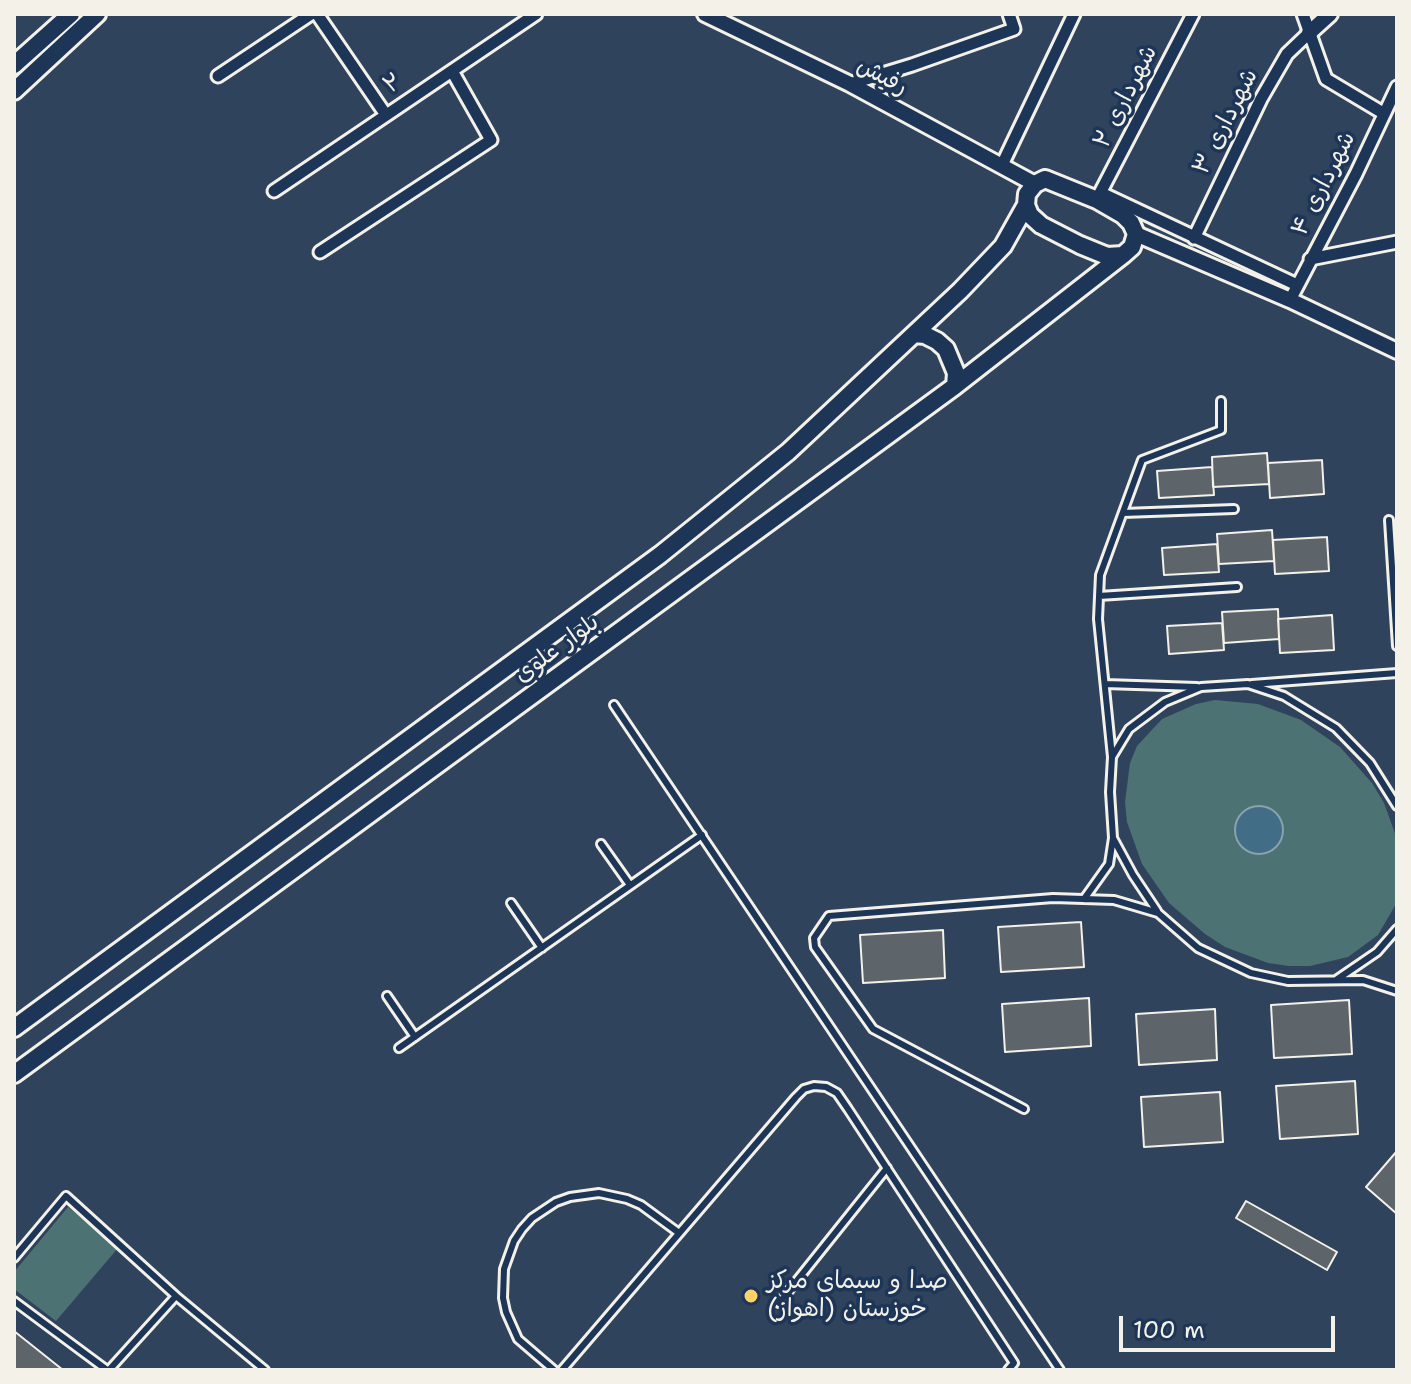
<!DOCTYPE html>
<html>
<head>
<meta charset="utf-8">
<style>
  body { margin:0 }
  #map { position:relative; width:1411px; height:1384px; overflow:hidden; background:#30435d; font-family:"Shantell Sans",sans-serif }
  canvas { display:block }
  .frame { position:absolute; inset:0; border:16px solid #f4f1e8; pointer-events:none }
  .scale { position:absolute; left:1119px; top:1316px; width:216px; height:36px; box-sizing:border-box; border:4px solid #f4f1e8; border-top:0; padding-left:10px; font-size:24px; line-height:28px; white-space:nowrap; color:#f4f1e8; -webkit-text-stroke:6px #1d3557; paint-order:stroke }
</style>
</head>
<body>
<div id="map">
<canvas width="1411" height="1384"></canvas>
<div class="frame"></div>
<div class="scale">100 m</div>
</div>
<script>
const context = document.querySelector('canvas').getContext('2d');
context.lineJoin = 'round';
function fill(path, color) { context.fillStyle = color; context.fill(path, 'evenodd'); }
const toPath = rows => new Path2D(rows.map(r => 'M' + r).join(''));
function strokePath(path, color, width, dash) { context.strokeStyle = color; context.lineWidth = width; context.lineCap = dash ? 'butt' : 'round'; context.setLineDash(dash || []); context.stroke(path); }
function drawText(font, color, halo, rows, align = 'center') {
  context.font = font + ' "Shantell Sans","Playpen Sans Arabic",sans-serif'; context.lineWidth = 7; context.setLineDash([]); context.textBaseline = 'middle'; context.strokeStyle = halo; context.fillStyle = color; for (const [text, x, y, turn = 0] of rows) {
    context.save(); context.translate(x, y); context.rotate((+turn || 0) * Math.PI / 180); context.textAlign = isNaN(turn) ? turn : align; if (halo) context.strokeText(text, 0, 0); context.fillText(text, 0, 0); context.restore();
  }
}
fill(toPath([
  [1215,700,1258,704,1301,720,1340,747,1372,783,1384,803,1397,839,1396,904,1378,935,1348,957,1310,966,1289,966,1268,963,1225,947,1205,934,1169,903,1142,864,1127,822,1125,802,1130,763,1137,746,1162,719,1196,704],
  [1254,807,1268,808,1274,812,1271,851,1264,853,1257,854,1243,848,1236,836,1247,810],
  [68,1207,118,1248,56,1321,14,1289,14,1272]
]), '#4d7273');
const water = toPath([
  '1235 830a24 24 0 1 1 48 0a24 24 0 1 1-48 0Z'
]);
fill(water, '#416d86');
strokePath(water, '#89a2ad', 2);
const building = toPath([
  [1267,453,1269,484,1213,487,1212,457,1267,453],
  [1322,460,1324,494,1270,498,1268,463,1322,460],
  [1212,467,1214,495,1159,498,1157,471,1212,467],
  [1272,530,1274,561,1219,564,1217,534,1272,530],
  [1327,537,1329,571,1275,574,1273,540,1327,537],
  [1217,544,1219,572,1164,575,1162,548,1217,544],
  [1278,609,1279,639,1224,643,1222,612,1278,609],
  [1332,615,1334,650,1280,653,1278,619,1332,615],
  [1222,623,1224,650,1169,654,1167,626,1222,623],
  [1081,922,1084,967,1001,972,998,927,1081,922],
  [943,930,945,978,863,983,860,935,943,930],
  [1089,998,1091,1046,1005,1052,1002,1004,1089,998],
  [1349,1000,1352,1054,1274,1058,1271,1005,1349,1000],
  [1215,1009,1217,1060,1139,1065,1136,1014,1215,1009],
  [1355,1081,1358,1134,1280,1139,1276,1086,1355,1081],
  [1220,1092,1223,1142,1144,1147,1141,1097,1220,1092],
  [1397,1151,1397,1214,1366,1187,1397,1151],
  [1246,1201,1337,1252,1327,1270,1236,1218,1246,1201],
  [14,1331,63,1370,14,1370,14,1331]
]);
fill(building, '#5e656a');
strokePath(building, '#f4f1e8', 2);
const service = toPath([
  [1123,513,1234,509],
  [1389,520,1397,646],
  [1099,596,1237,587],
  [1105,684,1197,687],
  [1252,684,1397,673],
  [614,705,1060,1370],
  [1112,757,1098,619,1100,575,1142,460,1221,430,1221,401],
  [601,844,630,885],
  [1084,899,1109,864,1113,838],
  [511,903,542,948],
  [1157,911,1133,875,1113,838,1110,792,1112,757,1129,729,1165,702,1201,687,1248,684,1284,696,1336,728,1370,763,1397,806],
  [1336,980,1377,952,1397,929],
  [387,996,415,1037],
  [399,1048,702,835],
  [1024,1109,873,1029,815,947,814,938,829,916,1053,898,1114,900,1158,913,1198,948,1251,973,1288,981,1363,980,1397,991],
  [14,1258,66,1196,176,1296,265,1370],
  [14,1301,107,1370],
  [779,1303,887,1168],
  [109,1370,176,1296],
  [554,1370,518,1339,506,1312,503,1298,504,1269,514,1241,522,1229,532,1218,556,1202,570,1197,599,1193,627,1199,641,1205,679,1233],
  [562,1370,796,1097,804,1089,814,1086,826,1087,837,1093,848,1109,1014,1363,1008,1370]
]);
const minor = toPath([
  [317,14,386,115],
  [1303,14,1326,79,1383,113],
  [218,76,311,14],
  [850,84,912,65,1014,29,1009,14],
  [1002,165,1074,14],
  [274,191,536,14],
  [1101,193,1297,285],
  [1097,199,1193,14],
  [1194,238,1261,99,1287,54,1309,33],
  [320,252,491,140,452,71],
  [1310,259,1397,242],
  [1290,300,1356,174,1397,87]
]);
const tertiary = toPath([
  [705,14,850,84,1035,184],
  [1309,33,1330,14],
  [1136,234,1290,300,1397,351]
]);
const secondary = toPath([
  [14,65,71,14],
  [14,91,97,14],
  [1045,179,1097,200,1123,215,1131,223,1136,234,1132,247,1123,255,1107,256,1080,245,1041,225,1030,215,1026,205,1027,194,1035,184,1045,179],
  [915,334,925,335,937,341,946,349,956,373,955,386],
  [14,1028,660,555,788,452,960,291,1003,246,1026,205],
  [14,1074,955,386,1123,255]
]);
strokePath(service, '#f4f1e8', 12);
strokePath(minor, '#f4f1e8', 17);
strokePath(tertiary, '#f4f1e8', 20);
strokePath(secondary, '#f4f1e8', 22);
strokePath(service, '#1d3557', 6);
strokePath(minor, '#1d3557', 11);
strokePath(tertiary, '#1d3557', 14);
strokePath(secondary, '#1d3557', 16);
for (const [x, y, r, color] of [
  [751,1296,8,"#ffd166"]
]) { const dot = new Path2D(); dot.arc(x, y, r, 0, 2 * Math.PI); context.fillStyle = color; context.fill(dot); strokePath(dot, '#1d3557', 3); }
drawText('24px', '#f4f1e8', '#1d3557', [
  ["رفیش",882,77,28],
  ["۲",393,84,-34],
  ["شهرداری ۲",1126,97,-63],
  ["شهرداری ۳",1226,122,-63],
  ["شهرداری ۴",1324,184,-63],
  ["بلوار علوی",557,649,-36]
]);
drawText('24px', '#f4f1e8', '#1d3557', [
  ["صدا و سیمای مرکز",767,1282],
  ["خوزستان (اهواز)",767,1310]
], 'left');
</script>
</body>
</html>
